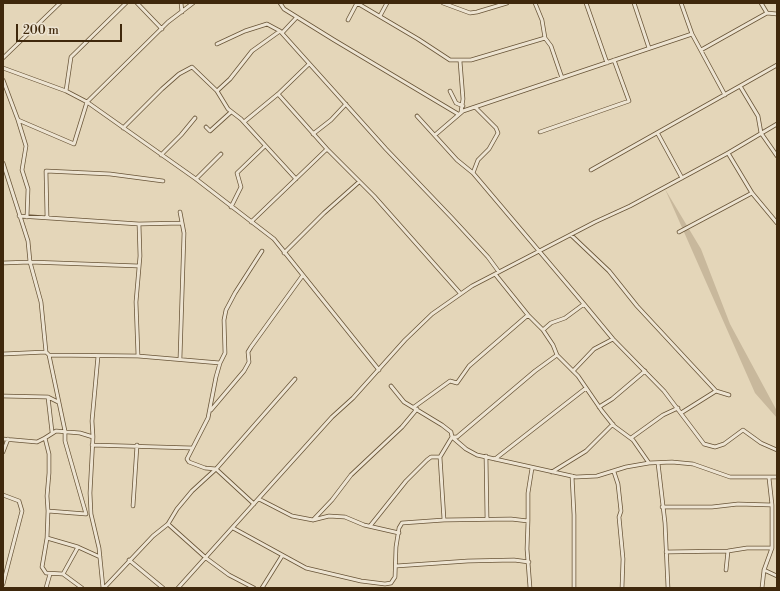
<!DOCTYPE html>
<html>
<head>
<meta charset="utf-8">
<style>
  body { margin:0 }
  #map { position:relative; width:780px; height:591px; overflow:hidden; background:#e4d6b9; font-family:"Libre Bodoni",serif }
  canvas { display:block }
  .frame { position:absolute; inset:0; border:4px solid #3f280c; pointer-events:none }
  .scale { position:absolute; left:16px; top:24px; width:106px; height:18px; box-sizing:border-box; border:2px solid #3f280c; border-top:0; padding-left:5px; font-size:12px; line-height:14px; white-space:nowrap; color:#3f280c; -webkit-text-stroke:3px #ede4d2; paint-order:stroke }
</style>
</head>
<body>
<div id="map">
<canvas width="780" height="591"></canvas>
<div class="frame"></div>
<div class="scale">200 m</div>
</div>
<script>
const context = document.querySelector('canvas').getContext('2d');
context.lineJoin = 'round';
function fill(path, color) { context.fillStyle = color; context.fill(path, 'evenodd'); }
const toPath = rows => new Path2D(rows.map(r => 'M' + r).join(''));
function strokePath(path, color, width, dash) { context.strokeStyle = color; context.lineWidth = width; context.lineCap = dash ? 'butt' : 'round'; context.setLineDash(dash || []); context.stroke(path); }
fill(toPath([
  [665,189,701,249,730,324,777,411,777,418,755,393]
]), '#c8b89c');
const street = toPath([
  [137,3,162,29],
  [181,3,182,12],
  [280,3,284,9,334,40,458,114],
  [357,3,418,39,450,60,471,60,545,38],
  [443,3,470,13,477,12,507,3],
  [535,3,542,20,545,38,551,46,562,78],
  [586,3,607,63],
  [634,3,649,48],
  [681,3,692,34,725,95],
  [767,13,777,14],
  [380,16,387,3],
  [348,20,357,3],
  [282,33,297,17],
  [217,44,245,31,267,24,280,31,386,149,452,218,488,257,499,272],
  [701,50,767,13,761,3],
  [3,58,60,3],
  [460,61,463,99,461,112],
  [3,68,66,91,87,102,196,179,274,239,379,370],
  [3,80,18,120],
  [740,86,777,65],
  [66,91,71,57,126,3],
  [217,91,230,79,252,51,280,31],
  [450,91,456,103,463,106],
  [417,116,457,160,473,173,584,304,565,318,551,323,543,330],
  [244,122,278,94,309,64],
  [206,127,210,131,231,112],
  [123,128,162,89,179,74,192,67,217,91,228,109,241,119,296,179],
  [540,132,629,101,614,60],
  [313,134,331,120,346,104],
  [658,134,682,178],
  [435,135,463,111,692,34],
  [327,149,374,196,460,293],
  [728,153,752,193,777,223],
  [161,155,181,135,195,118],
  [3,163,28,241,30,262,41,302,46,352,49,355,65,431,65,441,86,514],
  [591,170,740,86,758,116,761,133,777,156],
  [473,173,478,160,489,149,498,133,496,128,476,108],
  [196,179,221,154],
  [231,207,241,187,237,173,265,146],
  [19,216,139,224,140,256,136,302,138,356],
  [27,217,28,189,22,170,26,146,18,120,74,144,87,102,168,22,193,3],
  [47,217,46,171,110,174,163,181],
  [251,222,327,149,278,94],
  [139,224,182,223],
  [679,232,752,193],
  [571,235,609,271,637,306,716,391],
  [284,253,324,213,359,182],
  [3,263,30,262,139,266],
  [495,274,528,315,543,330,553,345,557,355,578,376,602,411,614,426,633,440,649,463],
  [584,304,613,339,664,391,704,444,715,447,724,444,743,430,761,443,777,450],
  [3,354,46,352],
  [49,355,138,356,220,363],
  [180,358,184,233,180,212],
  [573,371,594,349,613,339],
  [391,386,404,402,442,425,451,432,452,437,457,437,535,371,557,355],
  [3,396,48,397,58,402],
  [48,397,52,432],
  [414,407,450,381,457,383,469,366,528,315],
  [599,407,612,399,645,371],
  [211,410,244,371,249,362,248,352,251,347,303,275],
  [681,413,716,391,729,395],
  [93,437,92,421,98,356],
  [452,437,466,449,477,455,576,477,597,476,626,467,649,463,672,462,693,464,730,477,777,477],
  [631,438,663,415,678,408],
  [3,439,37,442,45,438],
  [92,445,192,448],
  [3,452,8,439],
  [486,456,487,519],
  [495,459,586,388],
  [658,463,665,523,668,588],
  [552,472,586,451,613,424],
  [614,472,618,484,621,511,619,517,623,559,622,588],
  [572,476,574,515,574,588],
  [3,495,19,501,22,511,3,584],
  [259,499,292,516,313,520,329,516,345,517,364,525,399,533],
  [254,504,216,469,205,468,189,462,187,459,208,418,216,377,220,363,225,353,224,320,226,310,235,293,262,251],
  [133,506,137,445],
  [662,507,712,507,738,504,772,505],
  [48,511,86,514],
  [313,520,332,500,351,475,402,427,417,409],
  [444,520,440,457,452,437],
  [528,521,528,493,532,468],
  [168,524,206,558,229,575,254,588],
  [370,526,406,481,427,460,431,457,440,457],
  [233,528,306,568,361,581,385,584,391,583,395,577,396,547,399,528,402,523,444,520,511,519,528,521,527,549,530,588],
  [47,538,78,547,100,557],
  [666,552,728,551,747,548,772,548],
  [129,560,163,588],
  [396,566,468,561,514,560,529,562],
  [726,570,728,551],
  [764,570,777,576],
  [63,574,78,547],
  [46,588,50,574],
  [82,588,63,574,46,573,42,567,47,538,48,511,47,496,49,473,49,454,45,438,56,431,80,433,93,437,90,493,91,514,99,548,103,588],
  [104,588,153,536,168,524,177,509,192,491,216,469,295,379],
  [178,588,332,417,353,398,405,340,432,314,472,286,595,222,630,206,728,153,777,124],
  [262,588,282,556],
  [762,588,764,570,772,548,772,505,769,478]
]);
strokePath(street, '#685437', 4.5);
strokePath(street, '#ede4d2', 3);
</script>
</body>
</html>
